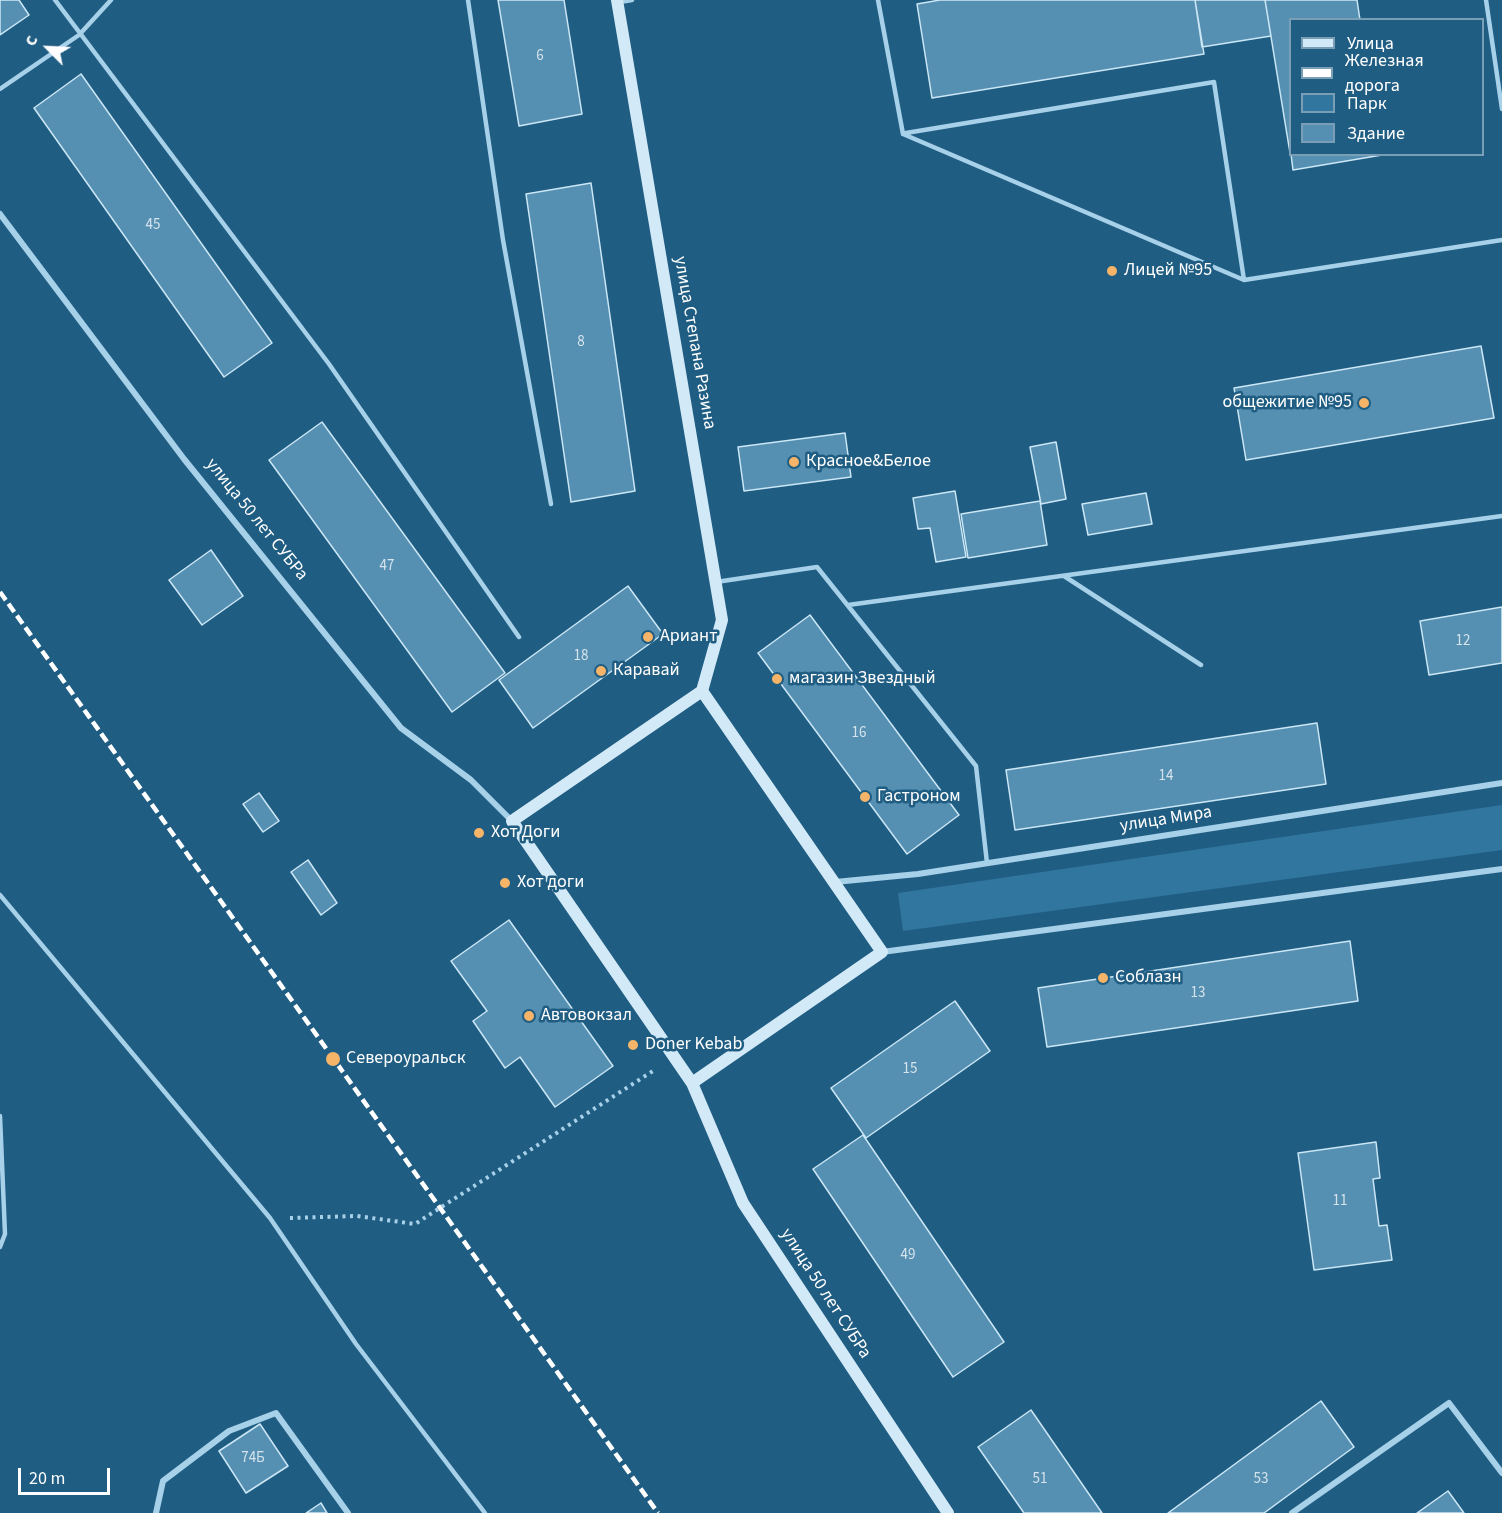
<!DOCTYPE html>
<html>
<head>
<meta charset="utf-8">
<style>
  body { margin:0 }
  #map { position:relative; width:1502px; height:1513px; overflow:hidden; background:#205d83; font-family:"Source Sans 3",sans-serif }
  canvas { display:block }
  .legend { position:absolute; left:1289px; top:18px; width:195px; height:138px; box-sizing:border-box; background:#205d83; border:2px solid #799eb5; margin:0; padding:8px 10px; list-style:none; font-size:18px; color:#fff }
  .legend li { display:flex; align-items:center; gap:12px; height:30px }
  .legend b { width:30px; border:2px solid #799eb5 }
  .north { position:absolute; left:18px; top:18px; width:60px; height:60px; -webkit-text-stroke:4px #205d83; paint-order:stroke; rotate:294deg; font-size:16px; font-weight:700; line-height:24px; text-align:center; color:#fff }
  .north::after { content:''; display:block; margin:auto; width:21px; height:27px; background:#fff; clip-path:polygon(50% 0,100% 100%,50% 72%,0 100%) }
  .scale { position:absolute; left:18px; top:1468px; width:92px; height:27px; box-sizing:border-box; border:3px solid #fff; border-top:0; padding-left:8px; font-size:18px; line-height:21px; white-space:nowrap; color:#fff; -webkit-text-stroke:4px #205d83; paint-order:stroke }
</style>
</head>
<body>
<div id="map">
<canvas width="1502" height="1513"></canvas>
<ul class="legend">
<li><b style="height:8px;background:#d2e9f7"></b>Улица</li>
<li><b style="height:8px;background:#fff"></b>Железная дорога</li>
<li><b style="height:16px;background:#30769f"></b>Парк</li>
<li><b style="height:16px;background:#558fb1"></b>Здание</li>
</ul>
<div class="north">С</div>
<div class="scale">20 m</div>
</div>
<script>
const context = document.querySelector('canvas').getContext('2d');
context.lineJoin = 'round';
function fill(path, color) { context.fillStyle = color; context.fill(path, 'evenodd'); }
const toPath = rows => new Path2D(rows.map(r => 'M' + r).join(''));
function strokePath(path, color, width, dash) { context.strokeStyle = color; context.lineWidth = width; context.lineCap = dash ? 'butt' : 'round'; context.setLineDash(dash || []); context.stroke(path); }
function drawText(font, color, halo, rows, align = 'center') {
  context.font = font + ' "Source Sans 3",sans-serif'; context.lineWidth = 5; context.setLineDash([]); context.textBaseline = 'middle'; context.strokeStyle = halo; context.fillStyle = color; for (const [text, x, y, turn = 0] of rows) {
    context.save(); context.translate(x, y); context.rotate((+turn || 0) * Math.PI / 180); context.textAlign = isNaN(turn) ? turn : align; if (halo) context.strokeText(text, 0, 0); context.fillText(text, 0, 0); context.restore();
  }
}
fill(toPath([
  [1502,805,1502,850,903,931,898,893]
]), '#30769f');
const building = toPath([
  [0,0,19,0,29,15,0,35,0,0],
  [498,0,564,0,582,114,519,126,498,0],
  [940,0,1195,0,1204,54,932,98,917,4,940,0],
  [1195,0,1265,0,1271,36,1202,47,1195,0],
  [1265,0,1357,0,1360,20,1290,20,1290,153,1265,0],
  [81,74,272,343,224,377,34,108,81,74],
  [1291,154,1382,154,1382,155,1293,170,1291,154],
  [591,183,635,491,571,502,526,194,591,183],
  [1481,346,1494,418,1246,460,1234,388,1481,346],
  [322,422,505,673,452,712,269,460,322,422],
  [845,433,851,477,744,491,738,447,845,433],
  [1056,442,1066,499,1041,504,1030,447,1056,442],
  [955,491,966,557,936,562,930,528,918,529,913,498,955,491],
  [1146,493,1152,524,1088,535,1082,504,1146,493],
  [1040,501,1047,545,968,558,961,514,1040,501],
  [211,550,243,596,202,625,169,580,211,550],
  [628,586,663,634,533,728,499,680,628,586],
  [1502,607,1502,663,1429,675,1420,621,1502,607],
  [810,615,959,815,907,854,758,653,810,615],
  [1317,723,1326,784,1015,830,1006,770,1317,723],
  [259,793,279,821,263,832,243,804,259,793],
  [308,860,337,903,321,915,291,872,308,860],
  [509,920,613,1066,555,1107,520,1057,505,1068,473,1021,487,1011,451,961,509,920],
  [1350,941,1358,1001,1047,1047,1038,988,1350,941],
  [955,1001,990,1051,866,1138,831,1088,955,1001],
  [863,1135,1004,1342,953,1377,813,1169,863,1135],
  [1376,1142,1380,1178,1373,1179,1379,1226,1387,1225,1392,1260,1314,1270,1298,1153,1376,1142],
  [1321,1401,1354,1447,1264,1513,1168,1513,1321,1401],
  [1031,1410,1102,1513,1024,1513,978,1447,1031,1410],
  [260,1424,288,1466,246,1493,219,1451,260,1424],
  [1448,1491,1464,1513,1417,1513,1448,1491],
  [321,1503,327,1513,306,1513,321,1503]
]);
fill(building, '#558fb1');
strokePath(building, '#cbe7f6', 1.5);
strokePath(toPath([
  [290,1218,357,1216,415,1224,656,1069]
]), '#a7d0e9', 4, [3, 4.5]);
strokePath(toPath([
  [55,0,329,364,519,637],
  [468,0,503,240,551,504],
  [878,0,903,134],
  [1486,0,1502,109],
  [620,2,632,0],
  [0,89,79,35,111,0],
  [906,133,1214,82,1244,280],
  [903,134,1244,280,1502,240],
  [1064,576,1201,665],
  [716,582,817,567,976,766,987,863],
  [848,605,1502,516],
  [0,895,270,1218,356,1344,485,1513],
  [0,1116,5,1234,0,1247]
]), '#a7d0e9', 4.5);
strokePath(toPath([
  [0,214,184,459,401,728,471,780,512,821],
  [835,882,918,874,1502,783],
  [882,952,1502,869],
  [156,1513,163,1481,229,1431,276,1413,348,1513],
  [1292,1513,1449,1403,1502,1473]
]), '#a7d0e9', 6);
strokePath(toPath([
  [617,0,722,620,702,691],
  [702,691,512,821,692,1083,743,1203,948,1513],
  [692,1083,882,952,702,691]
]), '#d2e9f7', 12);
strokePath(toPath([
  [0,592,658,1513]
]), '#fff', 4.5, [10, 4.5]);
for (const [x, y, r, color] of [
  [1112,271,6,"#f6b468"],
  [1364,403,6,"#f6b468"],
  [794,462,6,"#f6b468"],
  [648,637,6,"#f6b468"],
  [601,671,6,"#f6b468"],
  [777,679,6,"#f6b468"],
  [865,797,6,"#f6b468"],
  [479,833,6,"#f6b468"],
  [505,883,6,"#f6b468"],
  [1103,978,6,"#f6b468"],
  [529,1016,6,"#f6b468"],
  [633,1045,6,"#f6b468"],
  [333,1059,8,"#f6b468"]
]) { const dot = new Path2D(); dot.arc(x, y, r, 0, 2 * Math.PI); context.fillStyle = color; context.fill(dot); strokePath(dot, '#205d83', 2); }
drawText('15px', '#d4e3ec', null, [
  ["6",540,57],
  ["45",153,226],
  ["8",581,343],
  ["47",387,567],
  ["12",1463,642],
  ["18",581,657],
  ["16",859,734],
  ["14",1166,777],
  ["13",1198,994],
  ["15",910,1070],
  ["11",1340,1202],
  ["49",908,1256],
  ["74Б",253,1459],
  ["51",1040,1480],
  ["53",1261,1480]
]);
drawText('18px', '#fff', '#205d83', [
  ["Лицей №95",1124,271],
  ["общежитие №95",1352,403,"right"],
  ["Красное&Белое",806,462],
  ["Ариант",660,637],
  ["Каравай",613,671],
  ["магазин Звездный",789,679],
  ["Гастроном",877,797],
  ["Хот Доги",491,833],
  ["Хот доги",517,883],
  ["Соблазн",1115,978],
  ["Автовокзал",541,1016],
  ["Doner Kebab",645,1045],
  ["Североуральск",346,1059]
], 'left');
drawText('18px', '#fff', '#205d83', [
  ["улица Степана Разина",694,343,80],
  ["улица 50 лет СУБРа",256,520,51],
  ["улица Мира",1166,820,-9],
  ["улица 50 лет СУБРа",825,1294,57]
]);
</script>
</body>
</html>
